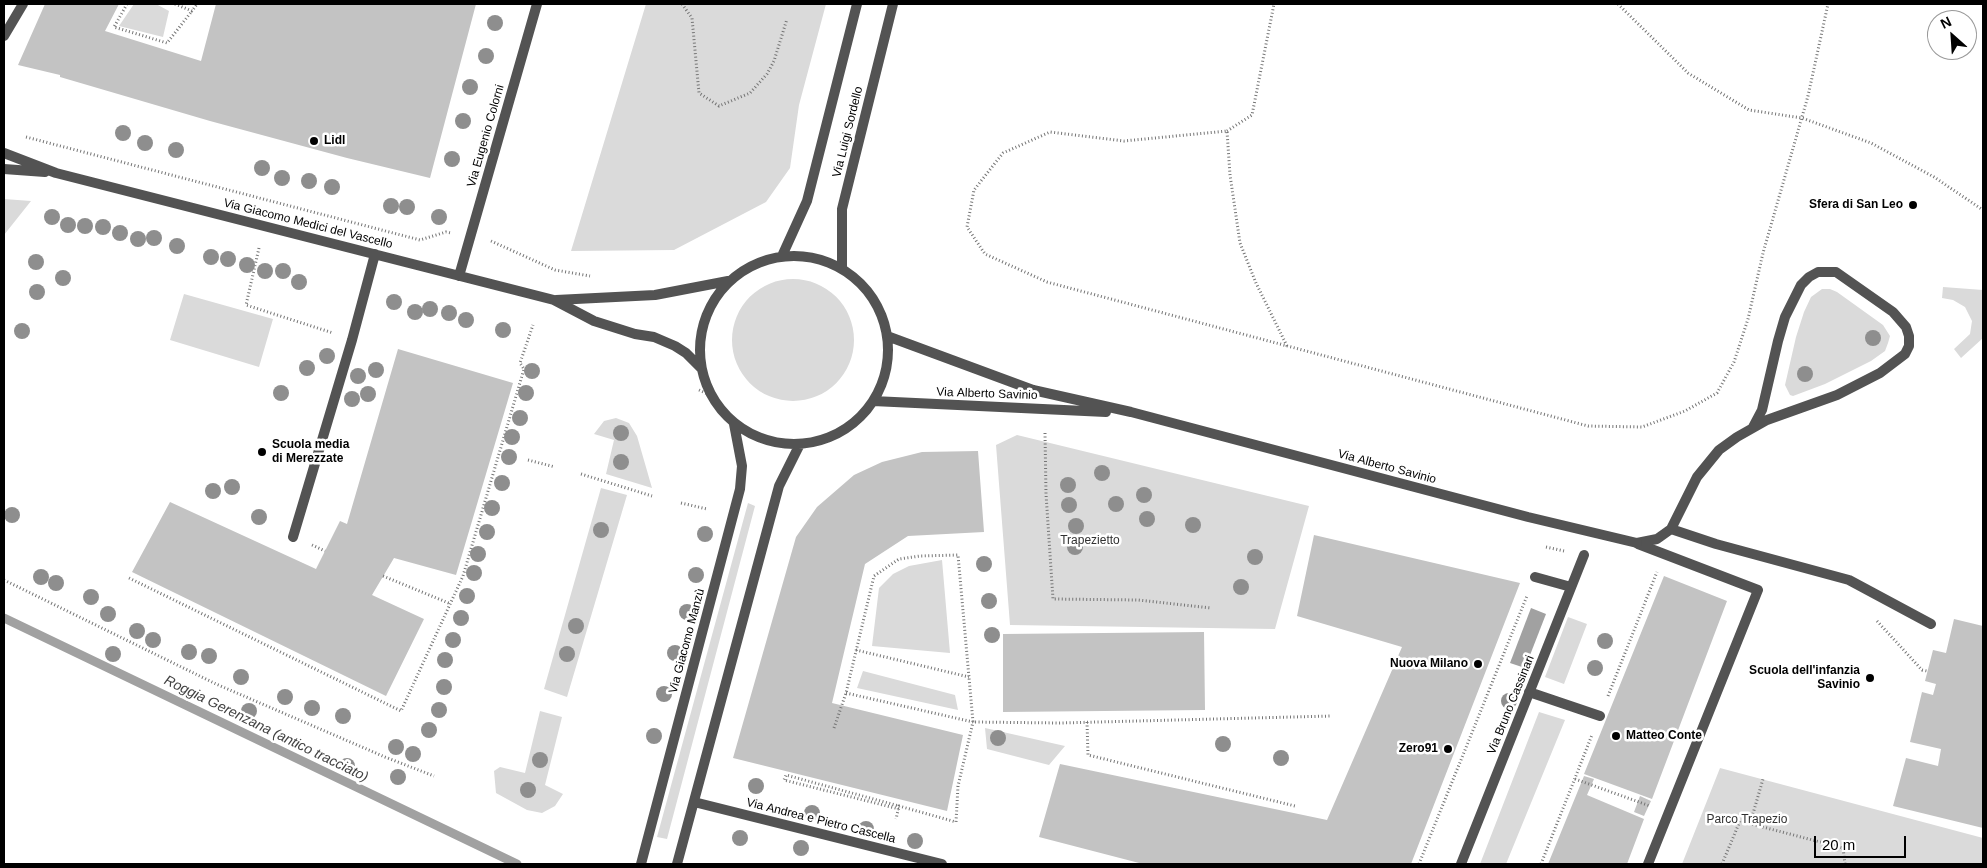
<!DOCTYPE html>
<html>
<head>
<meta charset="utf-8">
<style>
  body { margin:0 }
  #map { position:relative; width:1987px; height:868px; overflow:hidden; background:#fff; font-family:Helvetica,sans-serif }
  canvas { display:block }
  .frame { position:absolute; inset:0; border:5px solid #000; pointer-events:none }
  .north { position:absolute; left:1927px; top:10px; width:50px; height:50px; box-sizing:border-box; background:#fff; border:1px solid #999; border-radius:50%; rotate:334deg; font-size:14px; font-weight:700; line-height:20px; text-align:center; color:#000 }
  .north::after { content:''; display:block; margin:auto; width:18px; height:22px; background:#000; clip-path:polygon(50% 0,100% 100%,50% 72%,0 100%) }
  .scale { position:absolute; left:1814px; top:836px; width:92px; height:22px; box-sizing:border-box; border:2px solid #000; border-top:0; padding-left:6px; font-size:15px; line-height:18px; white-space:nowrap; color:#000; -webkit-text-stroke:4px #fff; paint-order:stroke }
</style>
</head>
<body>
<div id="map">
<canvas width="1987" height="868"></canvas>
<div class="frame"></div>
<div class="north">N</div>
<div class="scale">20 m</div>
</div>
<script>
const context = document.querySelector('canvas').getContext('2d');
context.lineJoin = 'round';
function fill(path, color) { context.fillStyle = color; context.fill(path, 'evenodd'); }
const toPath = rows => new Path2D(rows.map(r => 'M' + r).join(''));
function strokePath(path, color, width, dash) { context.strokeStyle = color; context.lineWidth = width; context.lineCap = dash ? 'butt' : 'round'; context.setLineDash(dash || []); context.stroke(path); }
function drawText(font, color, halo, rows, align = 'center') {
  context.font = font + ' Helvetica,sans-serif'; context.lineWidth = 5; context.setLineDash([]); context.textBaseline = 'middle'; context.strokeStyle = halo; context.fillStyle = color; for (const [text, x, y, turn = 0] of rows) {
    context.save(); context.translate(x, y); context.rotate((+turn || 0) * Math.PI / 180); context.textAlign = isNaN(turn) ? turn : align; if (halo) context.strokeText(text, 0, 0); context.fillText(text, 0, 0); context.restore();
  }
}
fill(toPath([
  [134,4,156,4,169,11,163,37,119,26],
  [646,4,826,4,799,105,790,168,766,202,674,250,571,251],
  [4,199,31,201,4,235],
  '732 340a61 61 0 1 1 122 0a61 61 0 1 1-122 0Z',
  [1943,287,1983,290,1983,338,1961,358,1954,349,1970,334,1972,321,1965,307,1953,300,1942,298],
  [1822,289,1830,289,1837,292,1883,325,1890,336,1888,343,1885,351,1871,361,1825,384,1793,396,1790,395,1785,385,1796,337,1804,312,1811,297],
  [184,294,273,319,259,367,170,340],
  [616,418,629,423,637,436,652,488,606,474,614,440,594,434,604,421],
  [1017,435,1309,506,1275,629,1010,625,996,445],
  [601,488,627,495,567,697,544,689],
  [748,503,755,506,667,839,657,837],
  [942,560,950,653,872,646,879,588,893,574,909,566],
  [1568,617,1587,624,1564,684,1545,677],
  [863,671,955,695,958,710,857,688],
  [540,711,562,717,545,785,563,794,555,806,542,813,527,810,496,793,494,771,500,767,525,773],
  [1539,712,1565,720,1506,864,1480,864],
  [985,728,1065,746,1049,765,987,749],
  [1720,768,1983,838,1983,864,1682,864]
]), '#dadada');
fill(toPath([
  [1531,608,1546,614,1525,668,1510,663]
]), '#a1a1a1');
strokePath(toPath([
  [4,618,517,864]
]), '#a1a1a1', 9);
fill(toPath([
  [45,4,119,4,105,31,201,61,216,4,476,4,430,178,347,158,210,121,60,77,60,75,18,65],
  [398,349,513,383,456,575,394,558,372,595,424,619,386,696,132,572,170,502,316,569,340,521,347,524],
  [978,451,984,532,908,536,865,564,832,703,963,735,947,811,733,758,796,537,817,507,854,475,882,462,922,452],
  [1314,535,1520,583,1411,864,1143,864,1039,837,1060,764,1327,820,1402,647,1297,616],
  [1664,576,1727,601,1652,799,1584,774],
  [1954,619,1983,626,1983,828,1893,806,1906,758,1938,766,1941,749,1910,742,1922,692,1933,695,1936,684,1925,681,1933,650,1946,653],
  [1204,632,1205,710,1003,712,1003,634],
  [1584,776,1594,779,1587,795,1644,819,1627,864,1548,864],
  [1640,796,1651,801,1644,816,1634,812]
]), '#c3c3c3');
strokePath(toPath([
  [127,4,114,27,167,43,192,11],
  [175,4,192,11,197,4],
  [682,4,692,18,699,93,719,106,750,93,767,74,774,61,787,19],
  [1618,4,1688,73,1749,110,1802,118,1871,143,1934,177,1983,210],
  [1227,131,1252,115,1274,4],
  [26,137,420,240,446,232,451,233],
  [491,241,555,270,590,276],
  [259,248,246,305,333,333],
  [1287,346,1256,283,1240,243,1230,175,1227,131,1124,141,1050,132,1003,153,974,190,967,227,985,254,1047,282,1588,426,1642,427,1685,411,1717,393,1734,362,1748,319,1763,253,1808,96,1828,4],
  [699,390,710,395],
  [1045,433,1046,494,1053,599,1138,600,1211,608],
  [528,460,555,467],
  [581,474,652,496],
  [681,503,707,509],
  [312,545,325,551],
  [1546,547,1564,551],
  [383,576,451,604],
  [129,578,401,711,463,576,524,369,520,363,533,325],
  [4,580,216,684,385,757,434,776],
  [1877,621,1922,670,1927,671],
  [856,650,969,677],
  [846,693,973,722,958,786,956,822,899,806,896,819],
  [1608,696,1657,572],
  [1087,722,1088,755,1295,806],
  [834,728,846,693,874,576,899,559,920,556,958,555,973,722,1060,723,1331,716],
  [1575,779,1650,806],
  [899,809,784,780,786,775,899,806],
  [1750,824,1763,779],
  [1419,864,1527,596],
  [1541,864,1592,735],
  [1722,864,1740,821,1843,848,1845,864]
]), '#757575', 3, [1, 2.5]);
strokePath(toPath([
  [1671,529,1716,544,1849,580,1931,624],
  [1637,543,1657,539,1671,529,1697,477,1719,450,1737,437,1767,420,1837,395,1880,373,1905,354,1909,346,1909,336,1906,327,1893,312,1836,272,1818,272,1809,277,1801,285,1785,317,1778,341,1762,410,1753,427],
  [1638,544,1758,590,1648,864]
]), '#535353', 10);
strokePath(toPath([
  [4,36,23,4],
  [1535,577,1571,587],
  [1529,692,1600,716],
  [1461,864,1584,555]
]), '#535353', 10);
strokePath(toPath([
  [4,153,56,173,554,300,594,321,635,334,654,337,675,346,686,353,701,368],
  [4,169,45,172],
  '700 350a94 94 0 1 1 188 0a94 94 0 1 1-188 0Z',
  [782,256,807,201,857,4],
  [842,268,842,209,893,4],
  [459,276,537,4],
  [556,300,655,295,728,281],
  [887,336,1033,390,1131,412,1528,517,1637,543],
  [873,401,1106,412],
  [293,537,352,340,375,254],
  [694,802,942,864],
  [641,864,740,489,742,466,734,424],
  [677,864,779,486,800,444]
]), '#535353', 10);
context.fillStyle = '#8e8e8e';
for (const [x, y] of [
  [495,23],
  [486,56],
  [470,87],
  [463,121],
  [123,133],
  [145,143],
  [176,150],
  [452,159],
  [262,168],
  [282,178],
  [309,181],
  [332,187],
  [391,206],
  [407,207],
  [52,217],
  [439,217],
  [68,225],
  [85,226],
  [103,227],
  [120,233],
  [154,238],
  [138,239],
  [177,246],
  [211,257],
  [228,259],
  [36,262],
  [247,265],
  [265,271],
  [283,271],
  [63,278],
  [299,282],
  [37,292],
  [394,302],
  [430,309],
  [415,312],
  [449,313],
  [466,320],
  [503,330],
  [22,331],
  [1873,338],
  [327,356],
  [307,368],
  [376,370],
  [532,371],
  [1805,374],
  [358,376],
  [281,393],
  [526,393],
  [368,394],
  [352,399],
  [520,418],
  [621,433],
  [512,437],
  [509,457],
  [621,462],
  [1102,473],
  [502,483],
  [1068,485],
  [232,487],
  [213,491],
  [1144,495],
  [1116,504],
  [1069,505],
  [492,508],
  [12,515],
  [259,517],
  [1147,519],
  [1193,525],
  [1076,526],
  [601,530],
  [487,532],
  [705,534],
  [1075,547],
  [478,554],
  [1255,557],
  [984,564],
  [474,573],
  [696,575],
  [41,577],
  [56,583],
  [1241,587],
  [467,596],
  [91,597],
  [989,601],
  [687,612],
  [108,614],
  [461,618],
  [576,626],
  [137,631],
  [992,635],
  [153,640],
  [453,640],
  [1605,641],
  [189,652],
  [675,653],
  [113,654],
  [567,654],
  [209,656],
  [445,660],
  [1595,668],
  [241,677],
  [444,687],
  [664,694],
  [285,697],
  [1509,701],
  [312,708],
  [439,710],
  [249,711],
  [343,716],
  [429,730],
  [654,736],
  [998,738],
  [1223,744],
  [396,747],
  [413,754],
  [1281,758],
  [540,760],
  [347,766],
  [398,777],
  [756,786],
  [528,790],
  [812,813],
  [866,829],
  [740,838],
  [915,841],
  [801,848]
]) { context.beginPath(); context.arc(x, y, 8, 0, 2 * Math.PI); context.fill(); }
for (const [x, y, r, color] of [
  [314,141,5,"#000"],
  [1913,205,5,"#000"],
  [262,452,5,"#000"],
  [1478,664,5,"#000"],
  [1870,678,5,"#000"],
  [1616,736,5,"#000"],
  [1448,749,5,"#000"]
]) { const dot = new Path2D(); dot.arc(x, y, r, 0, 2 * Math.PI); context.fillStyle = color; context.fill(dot); strokePath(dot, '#fff', 2); }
drawText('12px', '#000', '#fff', [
  ["Via Luigi Sordello",848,132,-76],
  ["Via Eugenio Colorni",486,136,-74],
  ["Via Giacomo Medici del Vascello",308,224,14],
  ["Via Alberto Savinio",987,394,2],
  ["Via Alberto Savinio",1387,467,15],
  ["Via Giacomo Manzù",687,641,-75],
  ["Via Bruno Cassinari",1511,705,-68],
  ["Via Andrea e Pietro Cascella",821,821,14]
]);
drawText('bold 12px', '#000', '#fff', [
  ["Lidl",324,141,"left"],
  ["Sfera di San Leo",1903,205],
  ["Scuola media",272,445,"left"],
  ["di Merezzate",272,459,"left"],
  ["Nuova Milano",1468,664],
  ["Scuola dell'infanzia",1860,671],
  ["Savinio",1860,685],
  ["Matteo Conte",1626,736,"left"],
  ["Zero91",1438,749]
], 'right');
drawText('12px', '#313131', '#fff', [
  ["Trapezietto",1090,541],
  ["Parco Trapezio",1747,820]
]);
drawText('italic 14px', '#424242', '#fff', [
  ["Roggia Gerenzana (antico tracciato)",266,729,26]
]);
</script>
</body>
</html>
